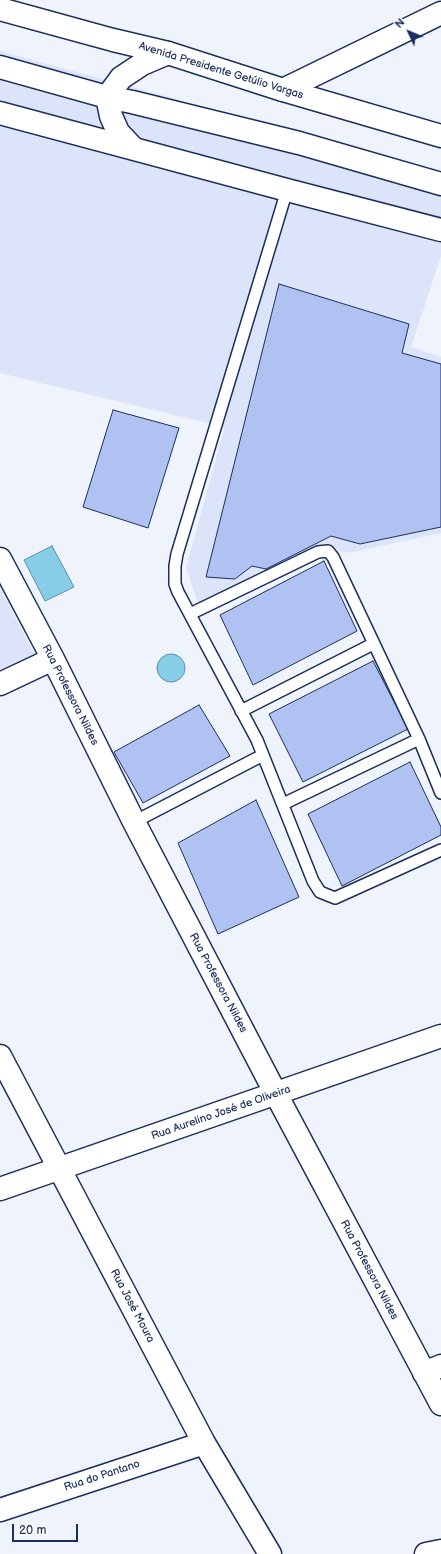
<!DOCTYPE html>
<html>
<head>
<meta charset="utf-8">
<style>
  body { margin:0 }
  #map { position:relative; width:441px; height:1554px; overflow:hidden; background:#eff3fc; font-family:"Balsamiq Sans",sans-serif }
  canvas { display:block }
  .north { position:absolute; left:389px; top:12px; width:40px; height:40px; -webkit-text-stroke:3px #fff; paint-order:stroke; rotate:314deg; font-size:11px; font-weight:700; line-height:16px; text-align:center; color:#1b2f5e }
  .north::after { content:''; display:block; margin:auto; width:14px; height:18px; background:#1b2f5e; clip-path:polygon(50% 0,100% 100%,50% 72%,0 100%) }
  .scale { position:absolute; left:12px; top:1524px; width:66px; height:18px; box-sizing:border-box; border:2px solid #1b2f5e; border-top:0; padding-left:5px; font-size:12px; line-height:14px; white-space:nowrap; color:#1b2f5e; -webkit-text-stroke:3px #fff; paint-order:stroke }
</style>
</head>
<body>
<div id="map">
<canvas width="441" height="1554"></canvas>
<div class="north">N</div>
<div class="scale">20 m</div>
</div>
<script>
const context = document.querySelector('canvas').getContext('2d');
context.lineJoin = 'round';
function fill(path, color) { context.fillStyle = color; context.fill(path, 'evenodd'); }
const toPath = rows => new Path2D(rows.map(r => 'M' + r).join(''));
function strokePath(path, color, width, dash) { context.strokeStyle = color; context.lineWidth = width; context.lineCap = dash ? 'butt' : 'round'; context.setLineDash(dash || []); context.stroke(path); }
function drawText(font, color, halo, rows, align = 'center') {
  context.font = font + ' "Balsamiq Sans",sans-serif'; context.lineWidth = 3; context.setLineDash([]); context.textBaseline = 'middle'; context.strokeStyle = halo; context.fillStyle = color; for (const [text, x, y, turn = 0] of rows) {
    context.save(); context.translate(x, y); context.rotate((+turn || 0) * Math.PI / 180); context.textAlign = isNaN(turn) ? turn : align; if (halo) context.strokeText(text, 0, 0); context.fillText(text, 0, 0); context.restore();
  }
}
fill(toPath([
  [0,51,441,172,441,256,411,347,441,357,441,533,348,553,321,545,198,604,186,567,225,427,0,373],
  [0,589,46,676,0,696]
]), '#dce4f9');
const water = toPath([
  [52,546,74,587,45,601,24,560,52,546],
  '157 668a14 14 0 1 1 28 0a14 14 0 1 1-28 0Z'
]);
fill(water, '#87cde8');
strokePath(water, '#5c8eb1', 1);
const building = toPath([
  [279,284,409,324,402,353,441,364,441,527,360,544,331,536,266,569,252,566,235,579,206,577,279,284],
  [113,410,179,428,148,528,83,507,113,410],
  [324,561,357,631,253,685,220,615,324,561],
  [373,661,408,729,303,782,269,714,373,661],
  [199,705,230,756,143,803,114,752,199,705],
  [410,762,441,827,441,835,342,886,308,814,410,762],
  [256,800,299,897,218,934,178,843,256,800]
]);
fill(building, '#afc2f1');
strokePath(building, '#1b2f5e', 1);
const lane = toPath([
  [287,190,177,554,175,566,175,584,178,592,257,740,313,881,320,892,335,898,441,850],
  [190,614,318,552,328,551,333,557,419,739,441,793],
  [241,711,373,644],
  [283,804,419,739],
  [134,822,263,755]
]);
const street = toPath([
  [283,90,441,13],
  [0,559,53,659,134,822,276,1094,441,1404],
  [0,684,53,659],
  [0,1056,204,1443,270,1554],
  [0,1189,441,1036],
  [424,1373,441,1366],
  [0,1510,204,1443],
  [426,1554,441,1551]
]);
const secondary = toPath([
  [0,9,113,40,168,53,283,90,441,136],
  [0,113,287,190,441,230]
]);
const primary = toPath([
  [0,67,107,97,132,102,299,143,441,184],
  [133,148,118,132,111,116,107,97,121,78,142,64,168,53]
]);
strokePath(lane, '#1b2f5e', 14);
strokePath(street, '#1b2f5e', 25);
strokePath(secondary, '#1b2f5e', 25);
strokePath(primary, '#1b2f5e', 25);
strokePath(lane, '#fff', 11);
strokePath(street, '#fff', 22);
strokePath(secondary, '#fff', 22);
strokePath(primary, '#fff', 22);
drawText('11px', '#1b2f5e', '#fff', [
  ["Avenida Presidente Getúlio Vargas",221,71,17],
  ["Rua Professora Nildes",70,695,63],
  ["Rua Professora Nildes",218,983,62],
  ["Rua Aurelino José de Oliveira",221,1113,-19],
  ["Rua Professora Nildes",369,1270,62],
  ["Rua José Moura",132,1306,62],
  ["Rua do Pantano",102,1476,-18]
]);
</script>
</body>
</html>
